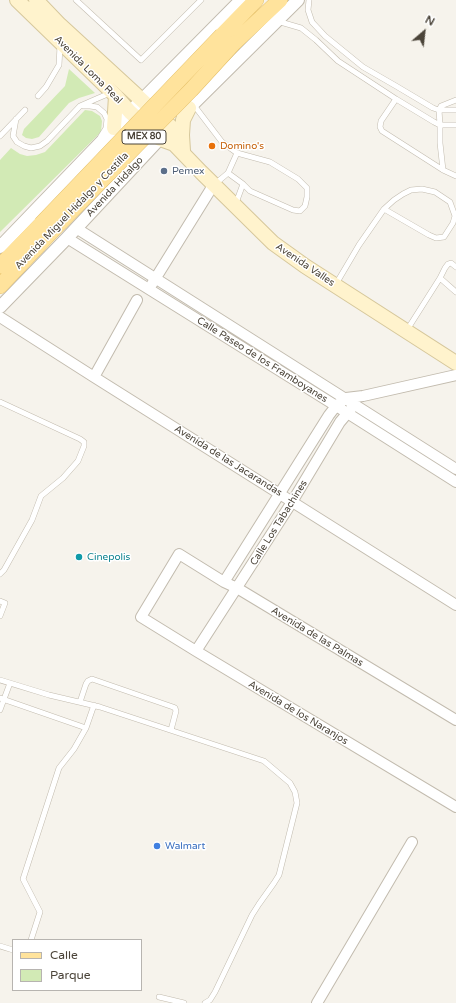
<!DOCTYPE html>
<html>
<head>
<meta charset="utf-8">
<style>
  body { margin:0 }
  #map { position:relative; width:456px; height:1003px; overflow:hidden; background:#f6f3ec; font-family:"Varela Round",sans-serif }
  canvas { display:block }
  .legend { position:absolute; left:12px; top:939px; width:130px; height:52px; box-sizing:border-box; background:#fff; border:1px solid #b7b4b0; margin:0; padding:5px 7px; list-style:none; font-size:12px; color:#4b4439 }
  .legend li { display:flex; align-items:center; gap:8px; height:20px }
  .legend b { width:20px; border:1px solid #b7b4b0 }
  .north { position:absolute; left:404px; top:12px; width:40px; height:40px; -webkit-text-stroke:3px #fff; paint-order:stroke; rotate:28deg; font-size:11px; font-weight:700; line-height:16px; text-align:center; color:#4b4439 }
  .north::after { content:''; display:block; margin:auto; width:14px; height:18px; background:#4b4439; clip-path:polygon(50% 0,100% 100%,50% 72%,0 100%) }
</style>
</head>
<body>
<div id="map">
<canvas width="456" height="1003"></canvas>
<ul class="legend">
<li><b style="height:5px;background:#ffe39c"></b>Calle</li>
<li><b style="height:11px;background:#d2eab5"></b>Parque</li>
</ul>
<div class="north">N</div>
</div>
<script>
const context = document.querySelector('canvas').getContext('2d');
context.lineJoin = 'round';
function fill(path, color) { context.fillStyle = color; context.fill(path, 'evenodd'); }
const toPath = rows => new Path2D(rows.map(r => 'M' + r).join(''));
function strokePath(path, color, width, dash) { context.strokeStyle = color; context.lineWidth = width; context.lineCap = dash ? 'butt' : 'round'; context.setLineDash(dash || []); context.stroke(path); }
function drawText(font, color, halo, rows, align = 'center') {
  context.font = font + ' "Varela Round",sans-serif'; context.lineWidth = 3; context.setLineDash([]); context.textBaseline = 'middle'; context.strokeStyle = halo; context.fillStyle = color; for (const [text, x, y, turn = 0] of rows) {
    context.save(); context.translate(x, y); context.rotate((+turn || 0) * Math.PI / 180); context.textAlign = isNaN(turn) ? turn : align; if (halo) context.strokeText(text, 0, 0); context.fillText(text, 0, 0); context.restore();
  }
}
fill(toPath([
  [69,69,95,93,79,98,69,103,39,137,32,139,26,138,22,135,24,129,65,86],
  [85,110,92,111,100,116,102,121,101,132,0,232,0,160,11,148,20,154,27,156,36,155,45,152]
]), '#d2eab5');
const service = toPath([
  [76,0,141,60,201,0],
  [309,0,308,10,312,22,325,36,363,67,396,86,433,108,439,110,456,110],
  [277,21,301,28,316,40,338,61,396,99,434,122,440,125,456,125],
  [38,96,46,87,59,65,60,46],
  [396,99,381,121,380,127,382,131,443,170,456,176],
  [193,104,222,142,237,153,228,173,243,184,236,203],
  [83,106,90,106,97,107,104,113,107,119,106,128,101,136],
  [16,119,13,136,17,142,24,146,31,148,40,146,47,141,80,106,96,99,110,93],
  [0,136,25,110],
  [237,153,270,162,298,179,307,188,307,197,305,206,300,211,293,210,250,191,243,184],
  [443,170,440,143,440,125,439,110,441,106,456,100],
  [215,184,228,173],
  [440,278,456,292],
  [336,284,359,245,384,209,394,200,403,194,411,190,422,189,435,192,450,202,455,216,453,223,444,237,436,238,429,235,384,209],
  [407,330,440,278,445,268,448,264,451,263,456,267],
  [0,402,80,439,84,442,84,446,78,461,63,478,41,496,32,520,4,570,0,574],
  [0,601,5,603,0,616],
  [0,680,49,695,100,707,264,761,290,783,295,792,297,803,279,875,274,883,259,904,252,915,215,992,210,1000,205,1003],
  [0,698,86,728],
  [80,702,86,684,88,681,92,679,173,707,175,708,176,711,171,730],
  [0,710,10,683],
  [31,940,40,912,23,879,59,768,74,749,86,728,94,705],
  [0,946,13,950],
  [159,997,184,1003]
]);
const minor = toPath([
  [76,228,456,469],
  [67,238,341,409,456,482],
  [152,284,214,184],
  [0,317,94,377,456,605],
  [94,377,137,300],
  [224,582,329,415,336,406,346,398,363,396,456,375],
  [196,651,292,502,340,422,351,409],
  [456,720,237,588,224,582,179,554,141,617,196,651,456,807],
  [317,1003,412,842]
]);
const tertiary = toPath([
  [183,114,298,0],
  [0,247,130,112,241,0],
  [0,307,67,238,166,132]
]);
const secondary = toPath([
  [17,0,116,96,130,112,160,139,174,144,201,172,273,243,305,266,456,363],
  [36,0,60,25,171,127,174,144],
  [114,128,116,96],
  [183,151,182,135,183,120,189,108]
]);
const primary = toPath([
  [222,35,256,0],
  [234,43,280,0],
  [0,266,41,224],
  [0,286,52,231]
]);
strokePath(service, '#c2bbae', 6);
strokePath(minor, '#c2bbae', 12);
strokePath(tertiary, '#c2bbae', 14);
strokePath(secondary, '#d6c79b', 16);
strokePath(primary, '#e6c16a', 16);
strokePath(service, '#fff', 5);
strokePath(minor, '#fff', 10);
strokePath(tertiary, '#fff', 12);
strokePath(secondary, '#fff3cd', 14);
strokePath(primary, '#ffe39c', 15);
const primaryBridge = toPath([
  [41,224,222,35],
  [52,231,191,90,234,43]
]);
strokePath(primaryBridge, '#e6c16a', 16, []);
strokePath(primaryBridge, '#ffe39c', 15);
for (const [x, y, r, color] of [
  [212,146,4,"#e8710a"],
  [164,171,4,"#5c6f8a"],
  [79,557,4,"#0f9aa8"],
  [157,846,4,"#3f7fe0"]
]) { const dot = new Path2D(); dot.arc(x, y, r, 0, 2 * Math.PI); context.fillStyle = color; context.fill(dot); strokePath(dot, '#fff', 1.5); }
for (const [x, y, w] of [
  [144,137,44]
]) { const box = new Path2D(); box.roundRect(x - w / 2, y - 7, w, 14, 3); context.fillStyle = '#fff'; context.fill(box); strokePath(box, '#4b4439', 1); }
drawText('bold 9px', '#4b4439', null, [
  ["MEX 80",144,137]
]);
drawText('10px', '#4b4439', '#fff', [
  ["Avenida Loma Real",88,70,45],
  ["Avenida Hidalgo",115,187,-47],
  ["Avenida Miguel Hidalgo y Costilla",72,211,-46],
  ["Avenida Valles",305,265,34],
  ["Calle Paseo de los Framboyanes",262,360,32],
  ["Avenida de las Jacarandas",228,461,32],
  ["Calle Los Tabachines",279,523,-58],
  ["Avenida de las Palmas",317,637,31],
  ["Avenida de los Naranjos",298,713,31]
]);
drawText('10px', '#c56008', '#fff', [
  ["Domino's",220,146]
], 'left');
drawText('10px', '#4e5e75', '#fff', [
  ["Pemex",172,171]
], 'left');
drawText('10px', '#0d838f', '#fff', [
  ["Cinepolis",87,557]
], 'left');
drawText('10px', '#366cbe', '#fff', [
  ["Walmart",165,846]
], 'left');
</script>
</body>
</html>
